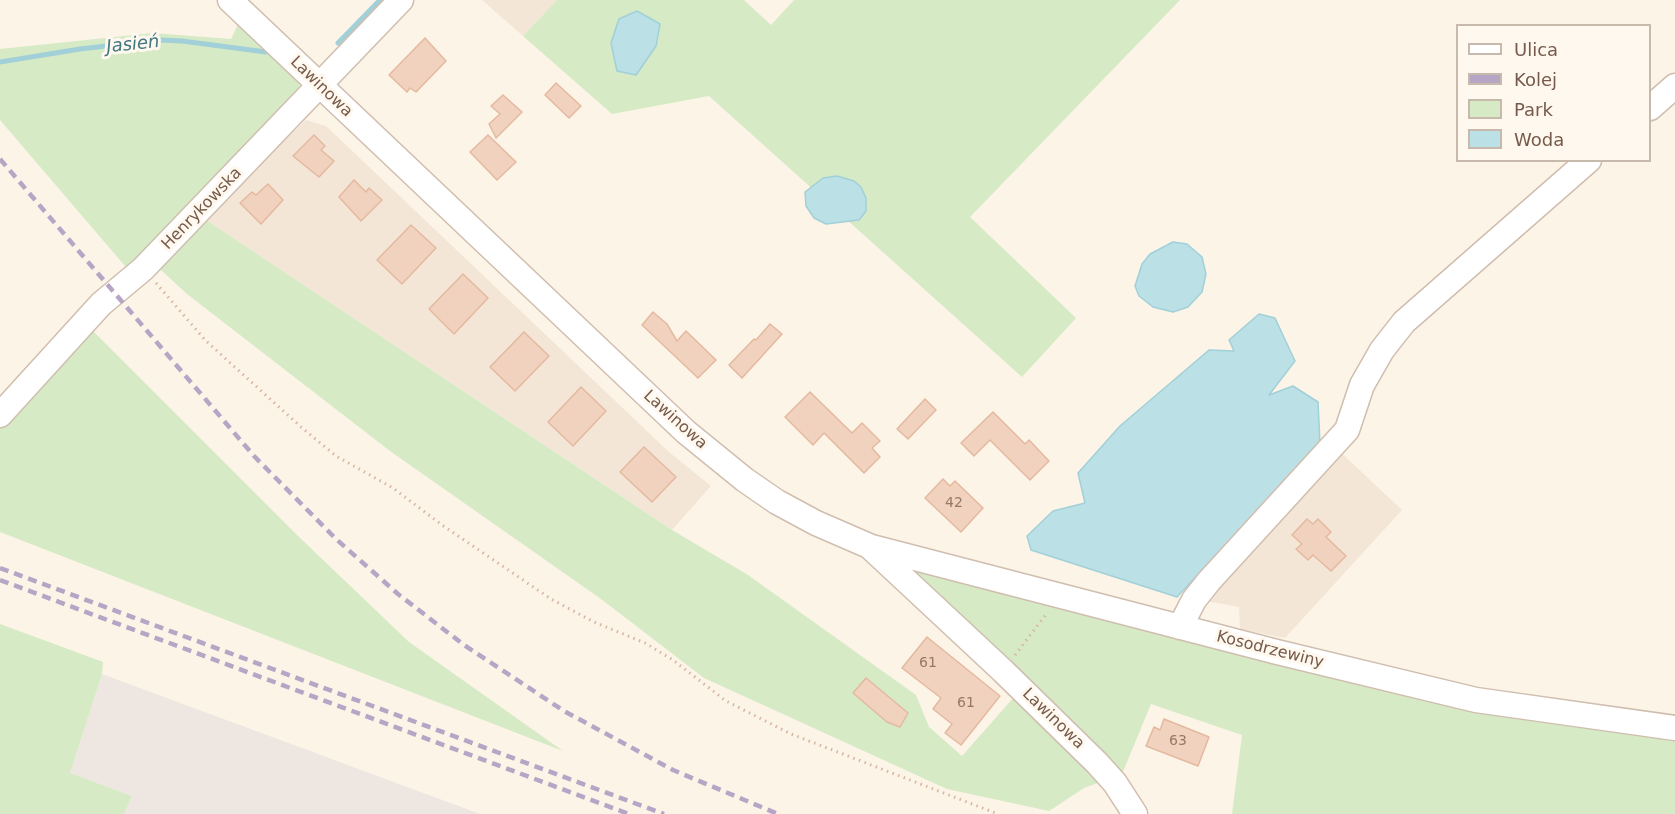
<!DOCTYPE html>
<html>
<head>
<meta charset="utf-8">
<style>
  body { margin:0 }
  #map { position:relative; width:1675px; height:814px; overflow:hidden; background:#fcf4e7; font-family:"DejaVu Sans",sans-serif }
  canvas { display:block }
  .legend { position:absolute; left:1456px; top:24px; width:195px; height:138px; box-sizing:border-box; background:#fff8ee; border:2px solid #c8b9ad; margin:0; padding:8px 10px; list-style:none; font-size:18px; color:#765a4b }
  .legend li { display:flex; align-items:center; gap:12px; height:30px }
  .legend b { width:30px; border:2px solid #c8b9ad }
</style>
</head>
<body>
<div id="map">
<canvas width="1675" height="814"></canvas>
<ul class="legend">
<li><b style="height:8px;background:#fff"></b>Ulica</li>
<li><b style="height:8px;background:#b7a5c6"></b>Kolej</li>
<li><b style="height:16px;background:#d5eac5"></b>Park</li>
<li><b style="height:16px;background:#bbe0e6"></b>Woda</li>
</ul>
</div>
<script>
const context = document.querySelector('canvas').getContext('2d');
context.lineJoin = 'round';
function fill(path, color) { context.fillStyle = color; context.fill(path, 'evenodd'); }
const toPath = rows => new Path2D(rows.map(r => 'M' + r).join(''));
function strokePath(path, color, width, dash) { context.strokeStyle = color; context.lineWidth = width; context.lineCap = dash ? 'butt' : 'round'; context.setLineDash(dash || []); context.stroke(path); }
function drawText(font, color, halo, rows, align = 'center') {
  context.font = font + ' "DejaVu Sans",sans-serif'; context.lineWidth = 6; context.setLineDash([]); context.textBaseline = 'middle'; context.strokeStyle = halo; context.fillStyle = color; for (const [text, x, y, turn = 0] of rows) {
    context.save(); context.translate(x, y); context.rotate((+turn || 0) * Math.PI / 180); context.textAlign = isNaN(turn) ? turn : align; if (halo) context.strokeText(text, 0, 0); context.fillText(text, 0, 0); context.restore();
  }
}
fill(toPath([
  [482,0,557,0,523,36],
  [306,120,326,126,669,452,711,486,672,530,203,218],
  [1337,449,1402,510,1285,638,1240,629,1239,607,1201,600]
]), '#f4e6d6');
fill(toPath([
  [102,674,480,814,124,814,132,796,70,773]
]), '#ede6e1');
fill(toPath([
  [557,0,744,0,771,25,794,0,1180,0,970,217,1076,318,1022,377,709,96,612,114,523,36],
  [240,20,299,81,300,90,203,218,672,530,748,575,916,695,929,727,962,756,1022,688,869,546,1277,652,1675,728,1675,814,1232,814,1242,735,1151,704,1122,774,1084,788,1049,811,947,789,704,678,601,599,390,451,187,294,147,257,131,273,0,120,0,49,153,33,231,39],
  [88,326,298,536,409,642,563,751,0,532,0,425],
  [0,624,103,662,102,674,70,773,132,796,124,814,0,814]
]), '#d5eac5');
const water = toPath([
  [637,11,660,24,656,46,636,75,617,71,611,43,619,19,637,11],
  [837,176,854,181,861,187,866,198,866,211,859,220,826,224,814,218,806,206,805,192,823,178,837,176],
  [1173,242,1187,244,1202,257,1206,274,1202,292,1188,307,1173,312,1153,307,1139,296,1135,286,1142,264,1150,254,1173,242],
  [1259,314,1275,318,1295,361,1269,395,1293,386,1318,402,1320,444,1177,597,1031,550,1027,536,1053,511,1085,503,1078,473,1120,426,1209,350,1234,351,1229,340,1259,314]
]);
fill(water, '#bbe0e6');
strokePath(water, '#a2d0d8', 1.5);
strokePath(toPath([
  [338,43,380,0],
  [0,62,80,49,160,40,182,41,266,52]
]), '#a2d0d8', 5);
const building = toPath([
  [425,38,446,61,416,92,410,88,407,92,389,75,425,38],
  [556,83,581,106,569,118,545,95,556,83],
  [503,95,522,112,496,138,489,124,500,114,491,106,503,95],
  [314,135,325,146,321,150,334,161,319,177,293,156,314,135],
  [488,135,516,162,497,180,470,152,488,135],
  [354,180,366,192,369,188,382,200,361,221,339,197,354,180],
  [268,184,283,200,261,224,240,203,252,192,256,195,268,184],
  [411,225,436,248,402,284,377,260,411,225],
  [463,274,488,298,454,334,429,309,463,274],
  [653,312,667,324,677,341,686,331,716,360,698,378,642,325,653,312],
  [770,324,782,334,742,378,729,365,754,339,756,340,770,324],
  [524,332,549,356,515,391,490,367,524,332],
  [581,387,606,411,573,446,548,422,581,387],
  [810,392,852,433,862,423,880,441,872,448,880,457,864,473,824,433,813,445,785,417,810,392],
  [925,399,936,410,908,439,897,429,925,399],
  [993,412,1025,444,1029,440,1049,461,1030,480,990,440,974,456,961,443,993,412],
  [644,447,676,477,652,502,620,472,644,447],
  [943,479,950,486,955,481,983,508,961,532,925,498,943,479],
  [1307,519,1313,524,1318,519,1331,532,1326,537,1346,556,1331,571,1313,555,1308,560,1296,549,1302,544,1292,535,1307,519],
  [927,637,1000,696,961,745,945,733,952,724,933,709,941,698,902,668,927,637],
  [866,678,908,713,900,727,887,722,853,693,866,678],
  [1164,719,1209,737,1198,766,1146,746,1154,727,1160,730,1164,719]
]);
fill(building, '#f1d2bf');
strokePath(building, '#e4b99f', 1.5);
const minor = toPath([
  [230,0,686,432,745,480,777,502,816,523,869,546,1003,671,1097,763,1115,783,1135,814],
  [1650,108,1675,86],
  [0,415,101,304,143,269,401,0],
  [872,547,1277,652,1476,700,1675,728],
  [1180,627,1194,600,1209,581,1347,430,1362,385,1382,350,1404,322,1589,160]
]);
strokePath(minor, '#d0beaf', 27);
strokePath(toPath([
  [156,283,205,340,301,427,336,456,393,488,442,525,551,599,594,622,645,643,673,660,726,701,791,734,998,814],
  [1015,655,1048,612]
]), '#d7b6a2', 3, [1.5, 4.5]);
strokePath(minor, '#fff', 24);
strokePath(toPath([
  [0,159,254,456,336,539,398,594,464,645,564,711,673,770,778,814],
  [0,568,664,814],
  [0,580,629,814]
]), '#b7a5c6', 4.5, [9, 6]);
drawText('14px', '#957868', null, [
  ["42",954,503],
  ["61",928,663],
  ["61",966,703],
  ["63",1178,741]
]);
drawText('16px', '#765a4b', '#fff8ee', [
  ["Lawinowa",321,87,44],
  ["Henrykowska",202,209,-46],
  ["Lawinowa",675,420,42],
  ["Kosodrzewiny",1270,650,14],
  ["Lawinowa",1053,719,44]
]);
drawText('italic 18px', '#427882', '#fff8ee', [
  ["Jasień",133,45,-6]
]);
</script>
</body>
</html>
